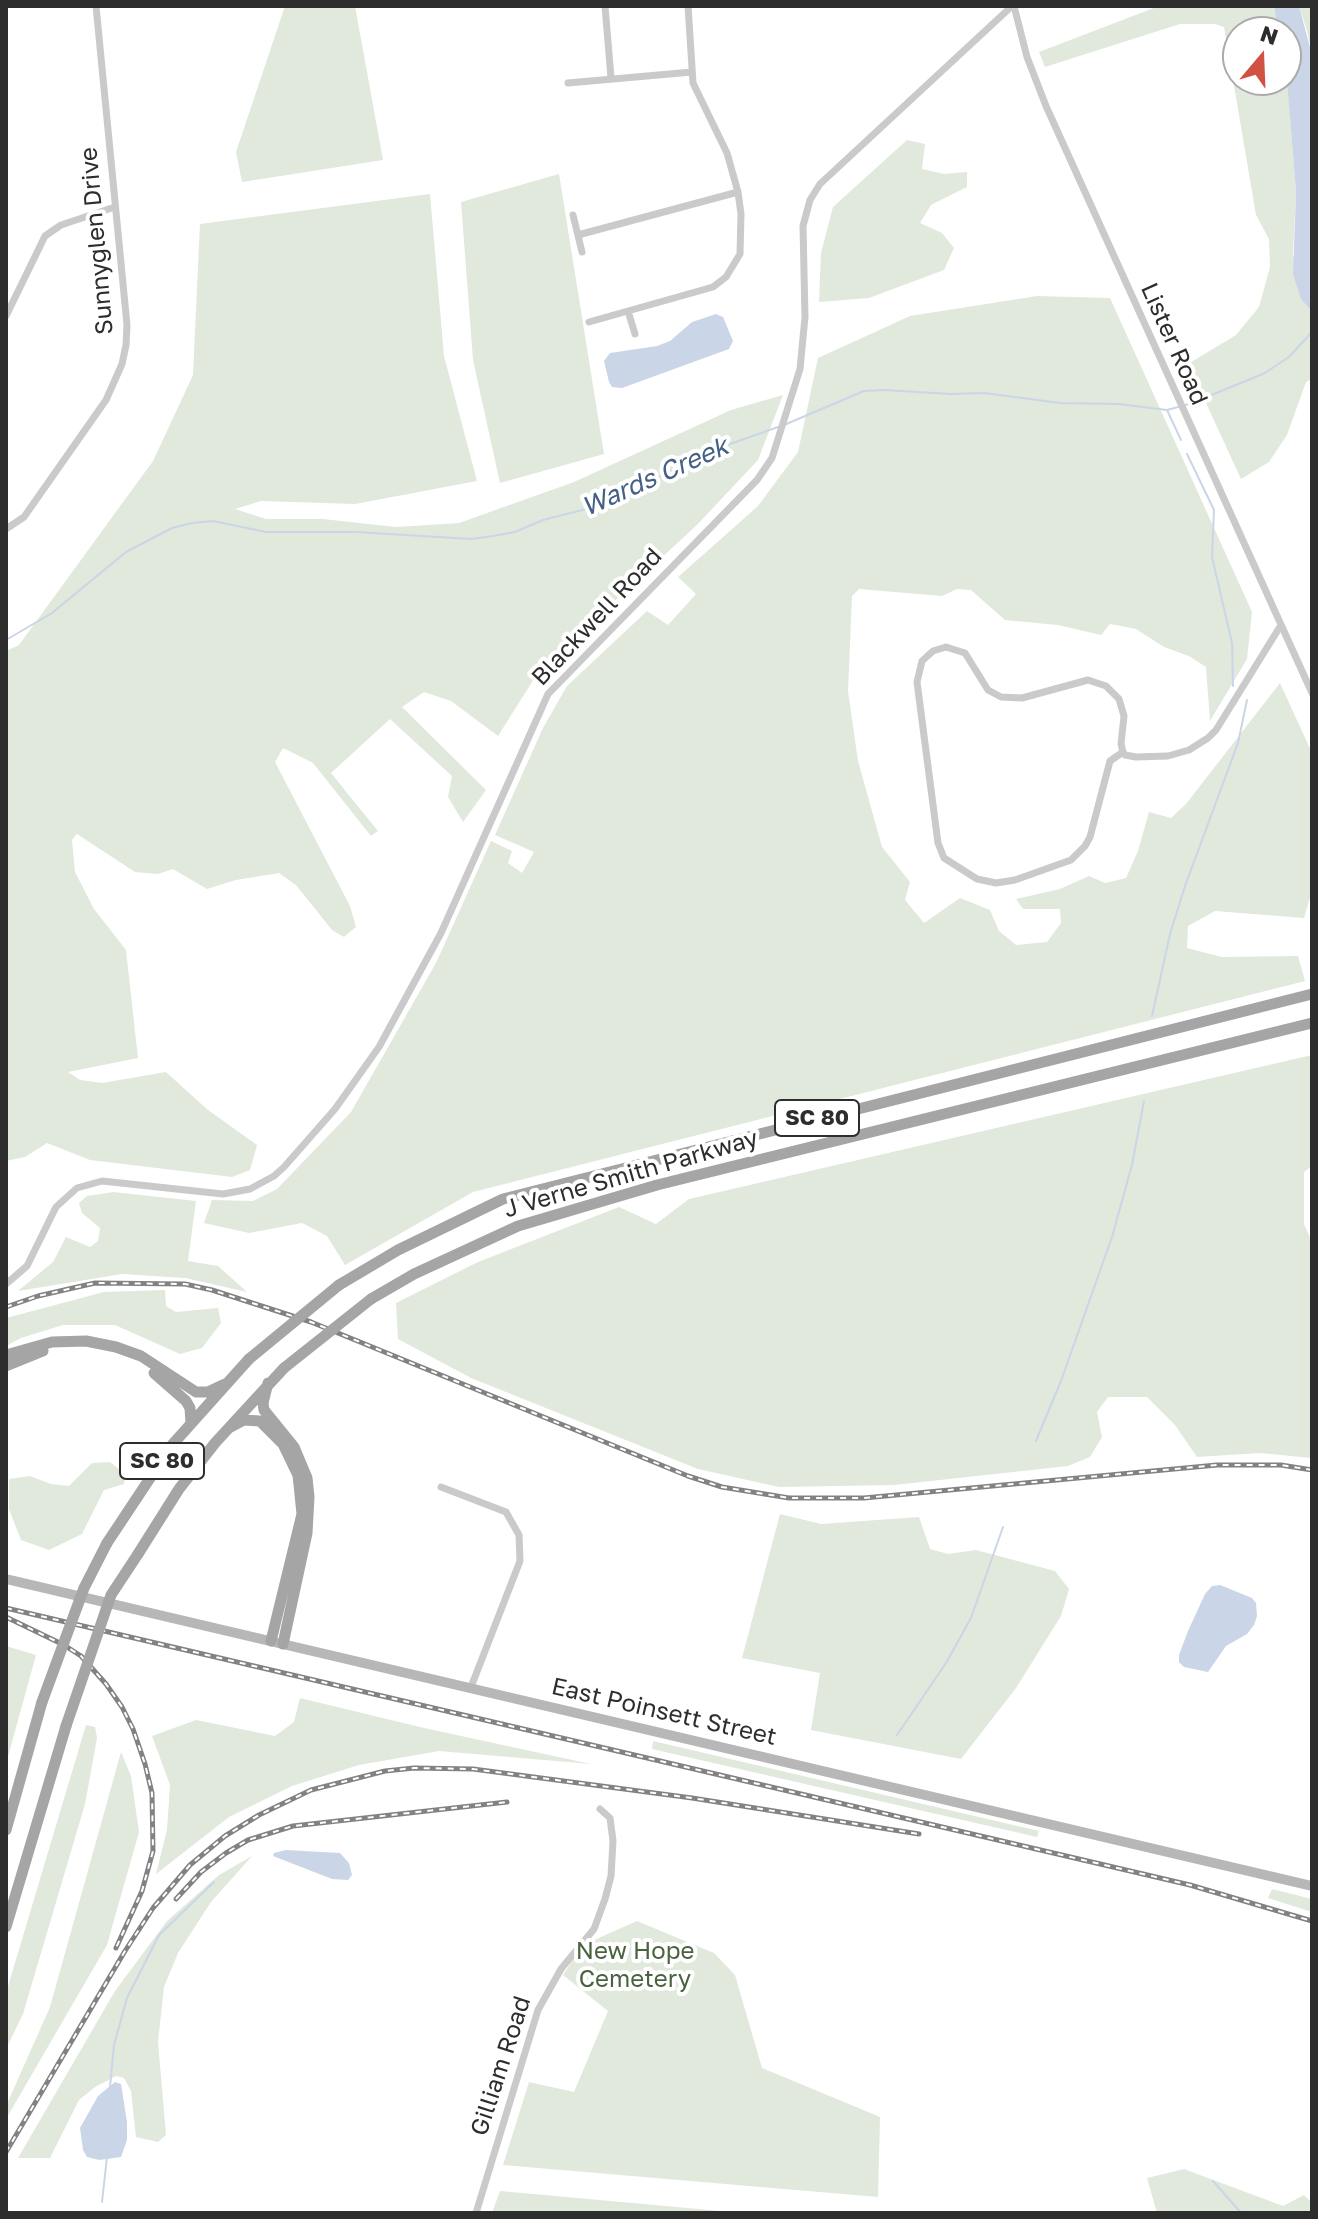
<!DOCTYPE html>
<html>
<head>
<meta charset="utf-8">
<style>
  body { margin:0 }
  #map { position:relative; width:1318px; height:2219px; overflow:hidden; background:#fff; font-family:"Golos Text",sans-serif }
  canvas { display:block }
  .frame { position:absolute; inset:0; border:8px solid #2d2d2d; pointer-events:none }
  .north { position:absolute; left:1222px; top:16px; width:80px; height:80px; box-sizing:border-box; background:#fff; border:2px solid #ababab; border-radius:50%; rotate:19deg; font-size:22px; font-weight:700; line-height:32px; text-align:center; color:#2d2d2d }
  .north::after { content:''; display:block; margin:auto; width:28px; height:36px; background:#d15242; clip-path:polygon(50% 0,100% 100%,50% 72%,0 100%) }
</style>
</head>
<body>
<div id="map">
<canvas width="1318" height="2219"></canvas>
<div class="frame"></div>
<div class="north">N</div>
</div>
<script>
const context = document.querySelector('canvas').getContext('2d');
context.lineJoin = 'round';
function fill(path, color) { context.fillStyle = color; context.fill(path, 'evenodd'); }
const toPath = rows => new Path2D(rows.map(r => 'M' + r).join(''));
function strokePath(path, color, width, dash) { context.strokeStyle = color; context.lineWidth = width; context.lineCap = dash ? 'butt' : 'round'; context.setLineDash(dash || []); context.stroke(path); }
function drawText(font, color, halo, rows, align = 'center') {
  context.font = font + ' "Golos Text",sans-serif'; context.lineWidth = 8; context.setLineDash([]); context.textBaseline = 'middle'; context.strokeStyle = halo; context.fillStyle = color; for (const [text, x, y, turn = 0] of rows) {
    context.save(); context.translate(x, y); context.rotate((+turn || 0) * Math.PI / 180); context.textAlign = isNaN(turn) ? turn : align; if (halo) context.strokeText(text, 0, 0); context.fillText(text, 0, 0); context.restore();
  }
}
fill(toPath([
  [285,6,355,6,383,160,242,182,236,152],
  [1159,6,1274,6,1278,32,1238,32,1238,80,1286,80,1286,68,1287,75,1296,192,1293,255,1312,311,1312,379,1306,382,1287,435,1269,462,1241,479,1188,364,1236,335,1259,307,1270,267,1269,239,1256,215,1224,27,1215,24,1180,24,1045,67,1039,52],
  [1299,6,1312,6,1312,55,1307,31],
  [907,140,925,144,922,169,944,174,967,172,967,187,931,205,920,223,942,233,954,248,944,270,869,298,819,302,821,253,833,207],
  [559,174,604,454,500,483,473,360,461,202],
  [430,194,444,356,477,481,355,504,261,501,235,509,266,519,323,519,396,527,459,523,574,482,731,410,783,395,758,460,697,525,539,671,498,736,451,701,424,692,402,707,486,790,463,822,448,797,452,776,390,719,331,773,378,831,371,836,313,763,283,748,275,762,350,906,356,927,344,937,332,930,296,885,279,873,236,880,207,889,173,869,158,874,135,872,77,834,72,840,75,872,94,909,126,950,138,1058,68,1072,80,1080,102,1083,166,1072,208,1110,257,1145,250,1170,232,1177,90,1160,47,1143,25,1157,6,1161,6,651,19,645,153,461,193,375,200,224],
  [1037,296,1110,298,1252,612,1247,659,1210,721,1206,667,1189,656,1164,647,1136,629,1110,624,1101,635,1058,625,1005,620,971,590,957,589,942,596,859,589,852,596,848,691,858,761,882,847,910,882,905,900,924,923,960,898,990,910,999,931,1016,945,1047,942,1061,923,1060,909,1023,909,1016,899,1060,889,1089,876,1105,883,1126,878,1138,851,1149,812,1171,818,1186,804,1280,683,1312,753,1312,891,1304,918,1215,911,1188,926,1187,948,1222,957,1298,956,1305,981,473,1192,345,1265,327,1236,302,1223,249,1233,204,1223,212,1200,253,1201,277,1189,351,1112,436,963,491,841,512,851,508,863,522,873,534,852,495,835,543,728,567,686,647,611,668,625,696,594,678,577,758,506,798,452,818,358,910,316],
  [1312,1055,1312,1166,1304,1172,1304,1224,1312,1242,1312,1458,1260,1453,1197,1457,1175,1425,1147,1397,1108,1397,1097,1412,1102,1437,1090,1457,1068,1466,894,1485,779,1487,698,1469,471,1378,398,1339,396,1303,478,1262,619,1207,656,1224,689,1199],
  [113,1192,196,1201,188,1261,218,1266,247,1292,185,1278,122,1274,18,1291,53,1262,66,1237,90,1247,98,1241,100,1228,82,1213,79,1203,87,1196],
  [165,1290,166,1306,176,1312,218,1308,221,1323,202,1348,180,1354,115,1325,63,1325,21,1338,6,1346,6,1318,104,1292],
  [110,1462,125,1474,124,1484,104,1490,82,1534,49,1550,21,1540,9,1509,9,1479,30,1476,51,1484,69,1486,92,1463],
  [780,1514,821,1524,919,1517,930,1549,948,1554,976,1550,1055,1571,1069,1589,1061,1616,1016,1688,961,1759,811,1730,820,1673,742,1658],
  [6,1646,36,1655,6,1764],
  [300,1698,424,1728,591,1764,439,1751,359,1765,292,1786,229,1817,156,1874,167,1830,170,1785,152,1736,196,1720,275,1736,294,1722],
  [86,1725,95,1727,97,1738,85,1804,23,2014,6,2049,6,1993],
  [653,1741,1039,1831,1037,1837,652,1749],
  [121,1752,131,1776,139,1832,107,1945,6,2119,6,2106,50,2007],
  [252,1856,211,1902,178,1953,164,1987,158,2042,166,2135,158,2142,136,2137,131,2091,124,2078,116,2076,95,2087,79,2100,50,2158,18,2158,115,1991,167,1921,219,1875],
  [1272,1889,1312,1899,1312,1912,1268,1898],
  [637,1921,714,1953,735,1975,762,2068,880,2117,878,2197,503,2165,529,2082,574,2092,608,2011,563,1975,583,1945],
  [1184,2169,1283,2206,1304,2195,1312,2203,1312,2213,1157,2213,1147,2178],
  [500,2191,743,2213,492,2213]
]), '#e0e9dc');
fill(toPath([
  [1274,6,1299,6,1312,55,1312,311,1301,299,1293,274,1296,192,1286,68,1286,32,1278,32],
  [716,314,723,317,733,341,729,349,622,388,612,387,609,382,604,361,610,353,657,346,670,341,692,322],
  [1220,1585,1252,1598,1256,1603,1257,1616,1254,1625,1247,1634,1226,1646,1208,1672,1184,1667,1179,1662,1179,1655,1188,1631,1205,1594,1212,1586],
  [286,1850,340,1853,349,1863,352,1875,348,1880,332,1879,273,1856,274,1853],
  [115,2082,121,2084,127,2122,127,2140,121,2157,99,2160,87,2157,83,2150,80,2128,98,2096]
]), '#cad6e7');
strokePath(toPath([
  [1167,410,1181,440],
  [784,425,864,391,884,390,951,394,984,393,1060,403,1119,404,1167,410,1189,404,1263,374,1289,357,1312,332],
  [1187,454,1214,510,1212,557,1232,643,1233,686],
  [6,640,52,613,126,552,172,528,192,523,213,521,266,532,356,532,471,539,493,536,515,532,543,520,594,507,727,445,778,427],
  [1152,1016,1170,934,1185,886,1238,743,1247,700],
  [1036,1441,1061,1381,1112,1237,1132,1165,1144,1101],
  [897,1735,946,1663,971,1618,1003,1527],
  [110,2087,114,2045,127,1998,159,1935,214,1882],
  [1213,2181,1241,2213],
  [102,2202,107,2157]
]), '#cad6e7', 2);
strokePath(toPath([
  [605,6,611,78],
  [1014,6,1027,57,1046,106,1312,693],
  [568,83,692,72],
  [573,215,582,252],
  [578,235,738,192],
  [628,311,635,334],
  [6,316,45,236,61,225,115,207],
  [589,322,713,287,726,277,740,254,741,214,738,192,727,153,693,83,688,6],
  [6,529,24,517,106,400,122,364,126,345,127,325,96,6],
  [946,647,965,653,988,690,1001,697,1022,698,1088,680,1106,686,1119,699,1124,716,1121,744,1123,752,1110,761,1090,837,1085,846,1071,860,1015,880,996,883,977,879,944,858,938,843,917,682,922,661,933,651,946,647],
  [1123,752,1125,755,1136,757,1168,756,1189,750,1208,738,1216,730,1281,625],
  [6,1284,27,1266,56,1207,77,1188,102,1181,223,1194,250,1189,274,1176,284,1167,335,1109,379,1047,441,933,548,694,757,480,772,458,800,369,805,317,803,226,810,200,820,184,1012,6],
  [441,1487,506,1512,519,1535,520,1561,471,1687],
  [476,2213,538,2010,561,1969,594,1929,605,1899,611,1876,613,1841,610,1818,600,1809]
]), '#cacaca', 7);
strokePath(toPath([
  [6,1579,1312,1886]
]), '#b7b7b7', 10);
strokePath(toPath([
  [339,1285,398,1250,503,1199,1312,994],
  [371,1299,414,1274,518,1226,657,1185,1312,1023],
  [6,1355,52,1342,86,1341,116,1347,141,1356,196,1392,208,1392,225,1384],
  [6,1366,43,1351],
  [154,1373,186,1401,190,1408,191,1423],
  [268,1383,263,1403,264,1410,294,1447,307,1478,309,1497,307,1533,283,1644],
  [229,1428,244,1420,260,1421,283,1444,298,1475,302,1514,271,1641],
  [107,1543,172,1445,249,1359],
  [138,1554,179,1489,215,1443,284,1368],
  [6,1830,42,1702],
  [6,1927,66,1726]
]), '#a5a5a5', 11);
const rail = toPath([
  [6,1307,38,1296,95,1283,185,1284,212,1290,311,1322,688,1476,722,1487,789,1498,864,1498,1217,1465,1281,1465,1312,1470],
  [6,1608,1190,1885,1312,1921],
  [6,1617,64,1645,81,1656,106,1684,122,1707,133,1729,145,1764,152,1793,153,1851,142,1891,116,1948],
  [176,1899,201,1872,226,1853,248,1840,293,1826,507,1802],
  [6,2152,125,1951,153,1908,190,1865,225,1836,259,1815,311,1790,385,1771,414,1768,473,1769,692,1798,919,1834]
]);
strokePath(rail, '#828282', 5);
strokePath(rail, '#fff', 2, [6]);
strokePath(toPath([
  [249,1359,339,1285],
  [284,1368,371,1299],
  [42,1702,84,1588,107,1543],
  [66,1726,111,1595,138,1554]
]), '#a5a5a5', 11);
for (const [x, y, w] of [
  [817,1118,84],
  [162,1461,84]
]) { const box = new Path2D(); box.roundRect(x - w / 2, y - 18, w, 36, 6); context.fillStyle = '#fff'; context.fill(box); strokePath(box, '#2d2d2d', 2); }
drawText('bold 22px', '#2d2d2d', null, [
  ["SC 80",817,1118],
  ["SC 80",162,1461]
]);
drawText('24px', '#2d2d2d', '#fff', [
  ["Sunnyglen Drive",97,241,-95],
  ["Lister Road",1174,344,66],
  ["Blackwell Road",597,617,-47],
  ["J Verne Smith Parkway",631,1174,-16],
  ["East Poinsett Street",664,1712,13],
  ["Gilliam Road",501,2066,-72]
]);
drawText('24px', '#49633f', '#fff', [
  ["New Hope",635,1951],
  ["Cemetery",635,1979]
]);
drawText('italic 26px', '#446085', '#fff', [
  ["Wards Creek",655,477,-24]
]);
</script>
</body>
</html>
